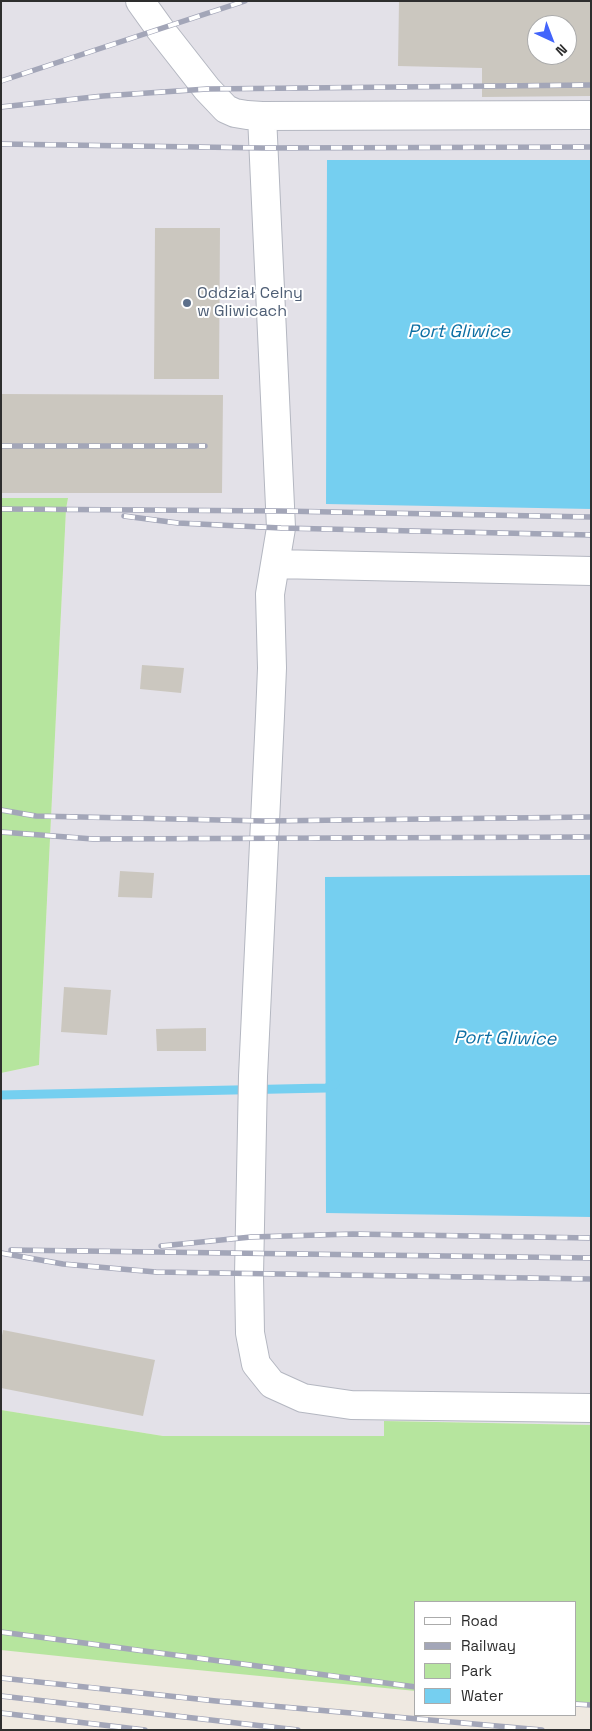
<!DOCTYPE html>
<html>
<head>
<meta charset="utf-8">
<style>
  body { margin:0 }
  #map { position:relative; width:592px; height:1731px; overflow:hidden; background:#efe9e1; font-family:"Space Grotesk",sans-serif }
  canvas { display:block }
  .frame { position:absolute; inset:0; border:2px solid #2e2e2e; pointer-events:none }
  .legend { position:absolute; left:414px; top:1601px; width:162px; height:115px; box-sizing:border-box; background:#fff; border:1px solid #ababab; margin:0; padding:6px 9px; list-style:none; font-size:15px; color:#2e2e2e }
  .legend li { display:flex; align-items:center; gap:10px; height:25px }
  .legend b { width:25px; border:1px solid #ababab }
  .north { position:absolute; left:527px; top:15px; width:50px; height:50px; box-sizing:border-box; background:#fff; border:1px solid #ababab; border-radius:50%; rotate:137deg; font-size:14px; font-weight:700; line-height:20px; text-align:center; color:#2e2e2e }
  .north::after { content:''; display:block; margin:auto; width:18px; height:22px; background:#4264fb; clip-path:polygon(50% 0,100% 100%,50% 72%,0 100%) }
</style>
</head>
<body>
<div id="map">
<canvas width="592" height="1731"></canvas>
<div class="frame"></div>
<ul class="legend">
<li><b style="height:6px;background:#fff"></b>Road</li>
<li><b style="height:6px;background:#a3a6b8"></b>Railway</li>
<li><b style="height:14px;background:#b6e59e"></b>Park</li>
<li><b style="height:14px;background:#75cff0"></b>Water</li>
</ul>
<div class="north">N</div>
</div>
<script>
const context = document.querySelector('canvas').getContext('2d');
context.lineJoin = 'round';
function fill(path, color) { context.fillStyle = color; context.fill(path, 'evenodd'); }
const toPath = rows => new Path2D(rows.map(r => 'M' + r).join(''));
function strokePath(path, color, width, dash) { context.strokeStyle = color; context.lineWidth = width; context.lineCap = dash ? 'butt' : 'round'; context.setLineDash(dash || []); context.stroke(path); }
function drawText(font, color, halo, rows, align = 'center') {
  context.font = font + ' "Space Grotesk",sans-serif'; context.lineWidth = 4; context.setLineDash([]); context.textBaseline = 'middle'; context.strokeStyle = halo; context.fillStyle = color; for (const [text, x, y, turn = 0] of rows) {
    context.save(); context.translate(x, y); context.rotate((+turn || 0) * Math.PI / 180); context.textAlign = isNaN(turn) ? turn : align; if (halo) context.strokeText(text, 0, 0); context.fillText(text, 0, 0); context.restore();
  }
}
fill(toPath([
  [1,1,591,1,591,1425,385,1421,384,1436,163,1436,1,1410,1,1073,39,1065,66,509,68,498,1,498],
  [537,25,567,25,567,55,537,55]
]), '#e3e1e8');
fill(toPath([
  [1,498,68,498,66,509,39,1065,1,1073],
  [1,1410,163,1436,384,1436,384,1421,591,1425,591,1705,576,1703,576,1602,416,1602,416,1691,135,1664,1,1650]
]), '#b6e59e');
fill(toPath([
  [327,160,591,160,591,509,326,504],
  [591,875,591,1217,326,1213,325,877]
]), '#75cff0');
strokePath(toPath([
  [1,1095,326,1088,335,1084]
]), '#75cff0', 9);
fill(toPath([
  [399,1,591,1,591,96,482,97,482,68,398,66],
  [537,25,567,25,567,55,537,55],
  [155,228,220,228,219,379,154,379],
  [1,394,223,395,222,493,1,493],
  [142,665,184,668,181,693,140,689],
  [120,871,154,873,152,898,118,897],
  [64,987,111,990,107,1035,61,1032],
  [206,1028,206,1051,157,1051,156,1029],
  [3,1330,155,1360,143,1416,1,1388,1,1341]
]), '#cbc7bf');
const minor = toPath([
  [140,1,160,29,207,89,226,109,235,113,247,115,262,116,591,115],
  [262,116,281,528,270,594,272,668,270,716,253,1076,249,1275,250,1333,256,1364,272,1384,303,1398,351,1405,591,1408],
  [275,564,591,571]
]);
strokePath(minor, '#b4b7c1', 30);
strokePath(minor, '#fff', 28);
const rail = toPath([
  [1,81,245,1],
  [1,107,103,96,207,89,591,85],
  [1,144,263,148,591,147],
  [1,446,205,446],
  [1,509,281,511,591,517],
  [124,516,178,523,281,528,591,535],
  [1,810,36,816,265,821,591,817],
  [1,832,93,839,591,837],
  [161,1246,251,1237,353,1234,591,1238],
  [11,1250,591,1258],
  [1,1253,63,1264,156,1272,591,1279],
  [1,1632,416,1687],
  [1,1678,216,1701,542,1730],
  [1,1696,298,1730],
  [576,1704,591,1705],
  [1,1713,145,1730]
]);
strokePath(rail, '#a3a6b8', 5.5);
strokePath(rail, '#fff', 4, [11]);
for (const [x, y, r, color] of [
  [187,303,5,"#5c6f8a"]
]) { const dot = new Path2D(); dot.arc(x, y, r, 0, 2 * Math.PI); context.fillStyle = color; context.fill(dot); strokePath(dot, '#fff', 2); }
drawText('16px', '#4e5e75', '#fff', [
  ["Oddział Celny",197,294],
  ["w Gliwicach",197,312]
], 'left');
drawText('italic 18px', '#0d6fa3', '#fff', [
  ["Port Gliwice",459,332],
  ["Port Gliwice",505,1039,1]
]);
</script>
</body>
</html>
